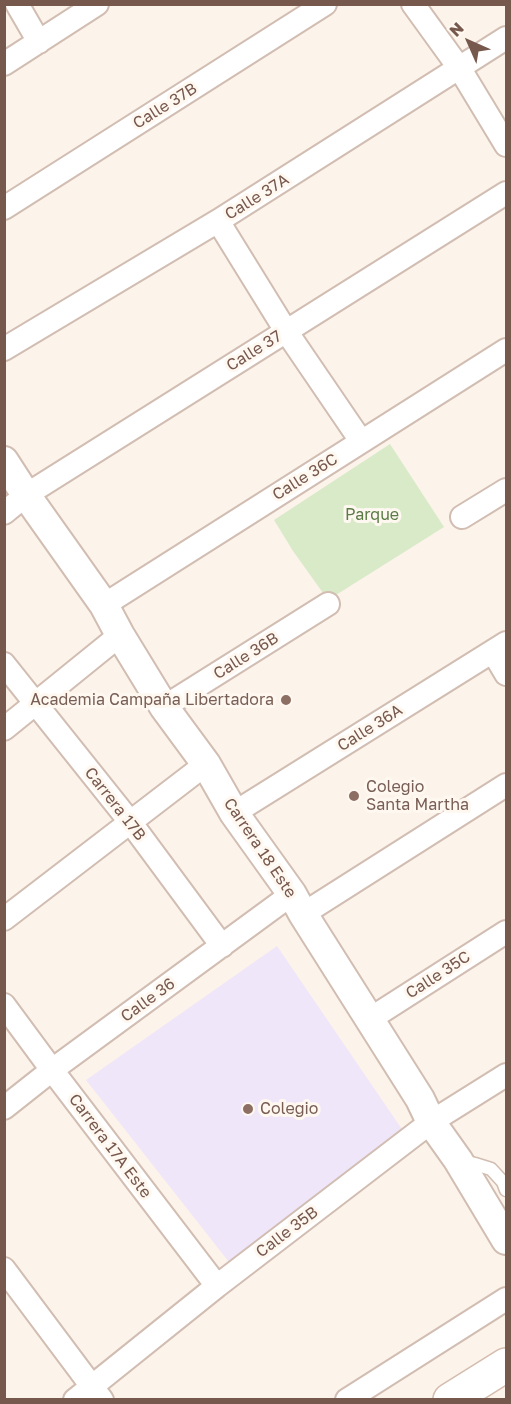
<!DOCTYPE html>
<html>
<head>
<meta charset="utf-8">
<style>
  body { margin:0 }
  #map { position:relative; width:511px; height:1404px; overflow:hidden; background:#fcf3ea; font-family:"Golos Text",sans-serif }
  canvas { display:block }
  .frame { position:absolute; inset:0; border:6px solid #77584d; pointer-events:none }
  .north { position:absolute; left:439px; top:12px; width:60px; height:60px; -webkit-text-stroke:4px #fef8f1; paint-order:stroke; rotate:315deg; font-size:16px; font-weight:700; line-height:24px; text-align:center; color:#77584d }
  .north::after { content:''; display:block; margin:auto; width:21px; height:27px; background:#77584d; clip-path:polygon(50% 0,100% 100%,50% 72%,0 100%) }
</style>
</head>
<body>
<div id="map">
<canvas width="511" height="1404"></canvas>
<div class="frame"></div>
<div class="north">N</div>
</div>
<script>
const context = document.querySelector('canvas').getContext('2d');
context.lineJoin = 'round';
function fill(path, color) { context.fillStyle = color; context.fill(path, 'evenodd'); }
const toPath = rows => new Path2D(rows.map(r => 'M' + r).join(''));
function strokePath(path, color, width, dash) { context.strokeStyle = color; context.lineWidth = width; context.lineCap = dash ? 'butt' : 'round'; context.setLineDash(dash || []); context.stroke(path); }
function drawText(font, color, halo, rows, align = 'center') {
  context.font = font + ' "Golos Text",sans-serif'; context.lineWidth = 6; context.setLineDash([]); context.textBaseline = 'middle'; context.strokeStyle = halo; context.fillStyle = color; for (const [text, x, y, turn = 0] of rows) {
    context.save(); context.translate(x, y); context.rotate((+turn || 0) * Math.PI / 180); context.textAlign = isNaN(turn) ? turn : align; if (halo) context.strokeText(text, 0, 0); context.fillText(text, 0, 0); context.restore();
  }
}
fill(toPath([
  [277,946,408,1138,236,1271,86,1080]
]), '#f0e6f9');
fill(toPath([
  [390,444,444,527,328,600,293,551,274,520]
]), '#d9eac8');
const service = toPath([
  [463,1161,475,1164,491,1169,503,1182,506,1190]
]);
const minor = toPath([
  [17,4,39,42],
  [413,4,460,69,506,145],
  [4,64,97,4],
  [4,208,325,4],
  [218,221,286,331,361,441],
  [4,349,218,221,506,38],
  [4,513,26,495,506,193],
  [462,517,506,490],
  [104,605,506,350],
  [493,652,506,674],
  [4,664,131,823,222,946],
  [164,707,328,604],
  [4,729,120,635],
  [234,813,506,643],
  [303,914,506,785],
  [4,919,206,764],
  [4,1005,52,1070,217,1286],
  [370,1019,506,932],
  [4,1108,52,1070,292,894],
  [4,1269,102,1400],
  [75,1400,217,1286,431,1122,506,1075],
  [347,1400,506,1299]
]);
const tertiary = toPath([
  [4,461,26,495,104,605,120,635,164,707,206,764,234,813,292,894,303,914,420,1099,431,1122,458,1160,506,1240]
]);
const secondary = toPath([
  [450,1400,506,1365]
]);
strokePath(service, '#d1bdb2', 15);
strokePath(minor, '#d1bdb2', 26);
strokePath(tertiary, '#d1bdb2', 32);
strokePath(secondary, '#d4bcaf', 36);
strokePath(service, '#fff', 12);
strokePath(minor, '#fff', 22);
strokePath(tertiary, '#fff', 28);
strokePath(secondary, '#fff', 33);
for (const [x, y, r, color] of [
  [286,700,6,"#8d6e63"],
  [354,796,6,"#8d6e63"],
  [248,1109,6,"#8d6e63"]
]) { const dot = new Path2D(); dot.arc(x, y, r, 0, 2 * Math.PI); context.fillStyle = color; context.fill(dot); strokePath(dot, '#fef8f1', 2); }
drawText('16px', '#77584d', '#fef8f1', [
  ["Calle 37B",165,106,-32],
  ["Calle 37A",257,197,-32],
  ["Calle 37",254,351,-32],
  ["Calle 36C",305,477,-32],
  ["Calle 36B",246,656,-32],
  ["Calle 36A",370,728,-32],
  ["Carrera 17B",115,804,52],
  ["Carrera 18 Este",260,848,56],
  ["Calle 35C",438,975,-33],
  ["Calle 36",148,1000,-36],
  ["Carrera 17A Este",110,1146,53],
  ["Calle 35B",287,1232,-37]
]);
drawText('16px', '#5b7c45', '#fef8f1', [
  ["Parque",372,515]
]);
drawText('16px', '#785e54', '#fef8f1', [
  ["Academia Campaña Libertadora",274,700,"right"],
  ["Colegio",366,787],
  ["Santa Martha",366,805],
  ["Colegio",260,1109]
], 'left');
</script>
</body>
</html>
